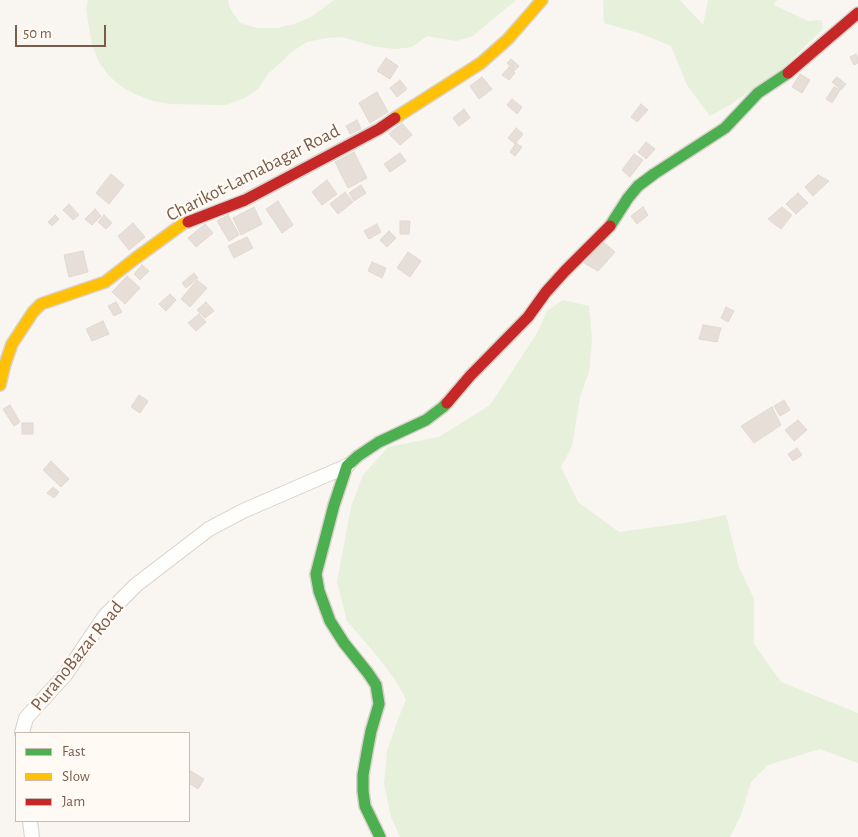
<!DOCTYPE html>
<html>
<head>
<meta charset="utf-8">
<style>
  body { margin:0 }
  #map { position:relative; width:858px; height:837px; overflow:hidden; background:#f9f5f0; font-family:"Alegreya Sans",sans-serif }
  canvas { display:block }
  .legend { position:absolute; left:15px; top:732px; width:175px; height:90px; box-sizing:border-box; background:#fffaf3; border:1px solid #cabbb1; margin:0; padding:6px 9px; list-style:none; font-size:15px; color:#7a5c4d }
  .legend li { display:flex; align-items:center; gap:10px; height:25px }
  .legend b { width:25px; border:1px solid #cabbb1 }
  .scale { position:absolute; left:15px; top:25px; width:91px; height:22px; box-sizing:border-box; border:2px solid #7a5c4d; border-top:0; padding-left:6px; font-size:15px; line-height:18px; white-space:nowrap; color:#7a5c4d; -webkit-text-stroke:4px #fffaf3; paint-order:stroke }
</style>
</head>
<body>
<div id="map">
<canvas width="858" height="837"></canvas>
<ul class="legend">
<li><b style="height:6px;background:#4caf50"></b>Fast</li>
<li><b style="height:6px;background:#ffc107"></b>Slow</li>
<li><b style="height:6px;background:#c62828"></b>Jam</li>
</ul>
<div class="scale">50 m</div>
</div>
<script>
const context = document.querySelector('canvas').getContext('2d');
context.lineJoin = 'round';
function fill(path, color) { context.fillStyle = color; context.fill(path, 'evenodd'); }
const toPath = rows => new Path2D(rows.map(r => 'M' + r).join(''));
function strokePath(path, color, width, dash) { context.strokeStyle = color; context.lineWidth = width; context.lineCap = dash ? 'butt' : 'round'; context.setLineDash(dash || []); context.stroke(path); }
function drawText(font, color, halo, rows, align = 'center') {
  context.font = font + ' "Alegreya Sans",sans-serif'; context.lineWidth = 4.5; context.setLineDash([]); context.textBaseline = 'middle'; context.strokeStyle = halo; context.fillStyle = color; for (const [text, x, y, turn = 0] of rows) {
    context.save(); context.translate(x, y); context.rotate((+turn || 0) * Math.PI / 180); context.textAlign = isNaN(turn) ? turn : align; if (halo) context.strokeText(text, 0, 0); context.fillText(text, 0, 0); context.restore();
  }
}
fill(toPath([
  [88,0,228,0,230,8,240,23,257,28,277,28,294,24,311,17,334,0,516,0,473,36,456,41,427,36,412,47,395,49,377,47,342,37,326,38,307,42,293,51,268,74,258,89,243,99,225,105,171,104,153,101,137,95,122,87,109,76,99,62,92,45,86,9],
  [603,0,680,0,703,25,708,0,777,0,774,5,808,21,822,20,823,29,784,67,730,105,710,116,687,85,671,46,639,33,604,23],
  [563,300,589,306,592,338,589,372,580,397,572,446,561,467,578,502,619,532,685,523,726,515,739,567,754,599,754,644,781,682,858,713,858,763,820,749,768,765,751,782,741,815,730,837,400,837,391,817,384,784,387,751,397,722,406,699,394,678,372,650,347,621,337,582,351,507,363,475,388,447,439,437,490,405,537,333,547,311]
]), '#e7f0db');
const building = toPath([
  [856,54,858,58,858,63,854,65,850,57,856,54],
  [386,58,398,66,390,79,377,71,386,58],
  [511,59,519,66,514,71,507,63,511,59],
  [509,67,515,73,509,80,502,75,509,67],
  [800,74,810,80,802,93,792,87,800,74],
  [482,77,492,89,479,99,470,86,482,77],
  [837,77,846,84,841,90,832,82,837,77],
  [400,80,407,89,397,97,390,88,400,80],
  [834,87,840,90,832,103,826,99,834,87],
  [377,92,388,112,370,123,359,103,377,92],
  [512,99,522,107,517,114,507,105,512,99],
  [641,104,648,110,637,122,631,117,641,104],
  [464,109,470,118,459,126,453,118,464,109],
  [357,120,361,129,350,134,346,126,357,120],
  [402,123,412,135,400,145,389,134,402,123],
  [516,128,523,134,515,144,508,138,516,128],
  [646,142,655,149,646,159,638,152,646,142],
  [516,143,522,147,515,156,510,152,516,143],
  [354,152,367,178,348,188,335,162,354,152],
  [400,153,406,161,390,172,384,164,400,153],
  [634,154,643,160,630,177,622,170,634,154],
  [111,174,124,185,109,204,96,193,111,174],
  [818,175,829,181,813,196,805,187,818,175],
  [327,180,337,194,322,205,312,192,327,180],
  [361,185,366,193,354,201,349,193,361,185],
  [345,192,353,202,338,214,330,204,345,192],
  [798,193,808,203,796,214,786,204,798,193],
  [278,201,293,225,282,233,266,209,278,201],
  [69,204,79,215,73,220,63,210,69,204],
  [254,207,262,224,241,235,233,218,254,207],
  [643,207,648,215,637,224,631,216,643,207],
  [782,207,792,215,781,229,768,219,782,207],
  [95,209,101,216,92,225,85,219,95,209],
  [55,215,59,219,52,226,48,222,55,215],
  [104,215,112,223,106,229,98,222,104,215],
  [228,215,239,235,229,241,217,221,228,215],
  [400,221,410,221,409,234,400,234,400,221],
  [133,223,145,237,129,250,118,236,133,223],
  [205,224,213,233,196,247,188,238,205,224],
  [377,224,381,232,369,239,364,231,377,224],
  [389,231,396,238,387,247,380,240,389,231],
  [247,237,253,248,234,258,228,246,247,237],
  [603,242,615,252,598,271,584,263,603,242],
  [83,251,88,272,69,277,64,255,83,251],
  [408,252,421,261,410,277,397,268,408,252],
  [372,262,386,268,382,278,368,271,372,262],
  [142,265,149,271,140,280,134,274,142,265],
  [194,273,198,278,186,288,182,283,194,273],
  [127,276,140,288,125,304,112,292,127,276],
  [197,280,207,288,190,307,181,299,197,280],
  [170,294,176,300,166,311,159,304,170,294],
  [116,302,122,312,114,316,108,306,116,302],
  [206,302,214,311,205,318,197,310,206,302],
  [726,307,734,311,728,322,721,318,726,307],
  [199,314,206,322,196,331,188,323,199,314],
  [103,321,109,334,92,341,86,329,103,321],
  [703,325,721,328,717,342,699,339,703,325],
  [139,395,148,401,140,413,131,407,139,395],
  [784,400,790,410,780,416,774,406,784,400],
  [10,405,20,422,14,426,3,409,10,405],
  [772,407,781,425,754,443,741,426,772,407],
  [798,420,807,430,794,441,785,430,798,420],
  [22,423,33,423,33,434,22,434,22,423],
  [797,448,802,455,793,461,788,454,797,448],
  [51,461,69,479,61,487,43,470,51,461],
  [53,487,59,492,54,498,47,493,53,487],
  [189,770,204,779,198,789,189,783,189,770]
]);
fill(building, '#e6ded7');
strokePath(building, '#e2d8d2', 1);
const street = toPath([
  [22,733,26,718,65,675,105,616,136,585,209,529,243,511,347,466],
  [30,821,32,837]
]);
const fast = toPath([
  [610,226,628,198,638,186,654,174,725,128,758,93,788,73],
  [380,837,365,806,363,791,363,775,367,752,371,731,379,704,376,685,368,673,344,643,330,621,319,591,316,574,334,505,347,466,358,456,379,442,426,420,443,407,447,403]
]);
const slow = toPath([
  [395,118,481,63,508,39,542,0],
  [0,385,5,364,12,344,33,312,41,304,105,282,136,258,184,223,188,222]
]);
const jam = toPath([
  [788,73,858,13],
  [188,222,245,200,379,129,395,118],
  [447,403,470,376,528,317,546,292,565,271,610,226]
]);
strokePath(street, '#d7d1cb', 16);
strokePath(fast, '#d9d2cb', 14);
strokePath(slow, '#d9d2cb', 14);
strokePath(jam, '#d9d2cb', 14);
strokePath(street, '#fefefd', 14);
strokePath(fast, '#4caf50', 11);
strokePath(slow, '#ffc107', 11);
strokePath(jam, '#c62828', 11);
drawText('19px', '#7a5c4d', '#fffaf3', [
  ["Charikot-Lamabagar Road",253,173,-27],
  ["PuranoBazar Road",77,656,-51]
]);
</script>
</body>
</html>
